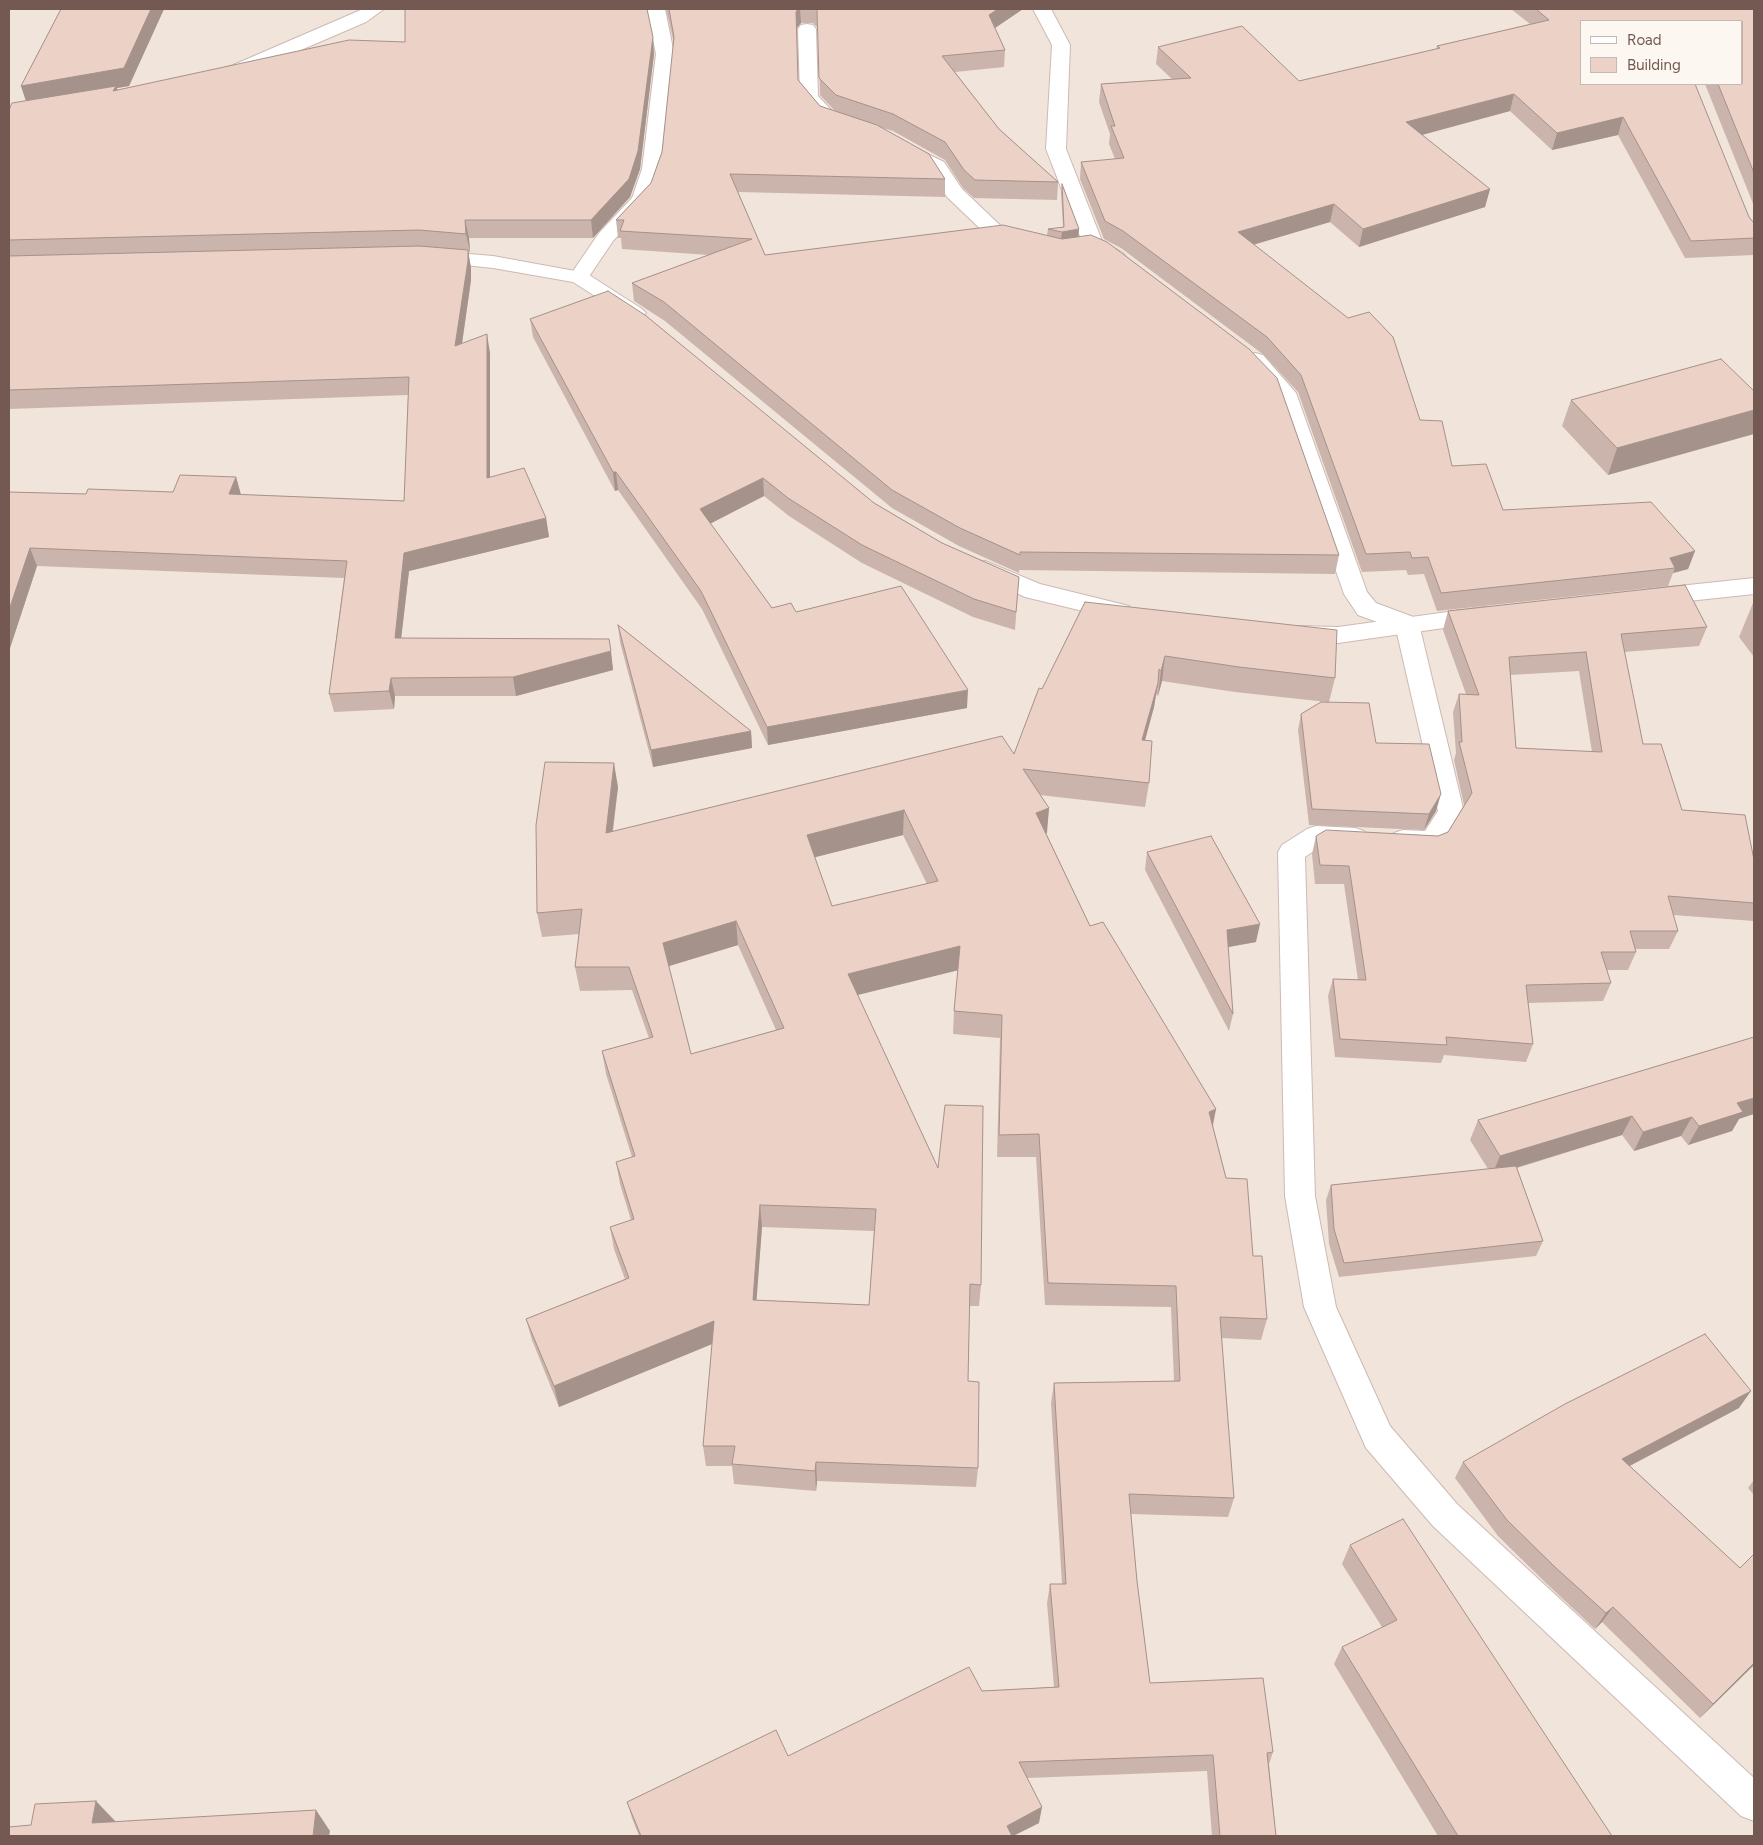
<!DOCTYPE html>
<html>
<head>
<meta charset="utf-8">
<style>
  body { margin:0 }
  #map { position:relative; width:1763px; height:1845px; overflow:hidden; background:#faf3ec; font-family:Figtree,sans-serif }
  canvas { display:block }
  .frame { position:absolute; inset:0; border:10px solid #735951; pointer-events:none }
  .legend { position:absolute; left:1580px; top:20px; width:162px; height:65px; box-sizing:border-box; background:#fdf7f2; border:1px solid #c6b8b2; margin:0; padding:6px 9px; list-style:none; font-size:15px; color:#735951 }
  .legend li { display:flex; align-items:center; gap:10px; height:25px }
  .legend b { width:25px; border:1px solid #c6b8b2 }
</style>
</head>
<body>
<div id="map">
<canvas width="1763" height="1845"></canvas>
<div class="frame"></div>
<ul class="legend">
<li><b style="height:6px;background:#fff"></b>Road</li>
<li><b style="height:14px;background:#ecd1c7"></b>Building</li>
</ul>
</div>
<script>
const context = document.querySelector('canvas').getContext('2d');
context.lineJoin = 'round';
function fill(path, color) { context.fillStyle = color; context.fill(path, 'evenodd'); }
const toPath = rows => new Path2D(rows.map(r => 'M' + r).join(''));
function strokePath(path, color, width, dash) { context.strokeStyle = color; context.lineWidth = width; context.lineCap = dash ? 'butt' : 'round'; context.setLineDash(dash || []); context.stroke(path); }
fill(toPath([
  [9,9,1754,9,1754,1836,9,1836],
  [1582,21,1742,21,1742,84,1582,84]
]), '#f1e4db');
const minor = toPath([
  [363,9,384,9,366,22,238,77,231,79,224,77,222,73,224,69,363,9],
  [647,9,665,9,674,54,662,169,651,200,613,241,586,281,579,283,572,281,569,277,599,233,632,198,642,169,656,54,647,9],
  [1033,9,1051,9,1070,45,1066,149,1102,241,1123,253,1126,257,1123,261,1116,263,1109,261,1086,248,1083,244,1046,149,1052,45,1033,9],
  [807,24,813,25,816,29,818,96,835,114,840,116,843,120,840,124,833,126,821,122,800,97,798,29,801,25,807,24],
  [903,142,944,162,962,189,1005,230,1030,236,1033,240,1030,244,1023,246,991,239,947,197,930,170,896,152,893,148,896,144,903,142],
  [1255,353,1263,355,1296,393,1367,592,1376,603,1416,618,1419,624,1464,812,1441,849,1432,852,1403,850,1394,847,1390,840,1394,833,1403,830,1425,831,1438,811,1396,629,1358,615,1344,594,1275,395,1244,360,1247,355,1255,353],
  [1316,826,1355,828,1364,831,1368,838,1364,845,1355,848,1321,846,1305,857,1315,1196,1336,1307,1390,1426,1457,1504,1754,1778,1754,1821,1741,1816,1433,1526,1366,1448,1304,1307,1285,1196,1278,852,1282,845,1307,829,1316,826]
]);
const tertiary = toPath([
  [433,251,493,256,586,273,642,309,646,313,642,317,635,319,628,317,573,282,493,268,426,261,423,257,426,253,433,251],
  [985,561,1040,584,1129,606,1132,612,1129,618,1120,620,1025,597,977,575,973,569,977,563,985,561],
  [1754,578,1754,594,1651,605,1642,603,1639,597,1642,591,1651,589,1754,578],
  [1484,607,1493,609,1496,615,1493,621,1338,643,1299,642,1290,640,1287,634,1290,628,1299,626,1338,627,1484,607]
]);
strokePath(minor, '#ccbab3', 2);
strokePath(tertiary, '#ccbab3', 2);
fill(minor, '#fff');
fill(tertiary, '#fff');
fill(toPath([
  [61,9,164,9,129,86,117,88,117,90,654,54,640,169,630,197,593,238,469,238,470,252,468,252,471,268,471,280,462,344,490,353,490,477,546,518,549,537,409,571,401,638,609,639,613,670,516,696,395,696,394,709,334,712,329,694,344,578,37,566,9,651,9,492,86,494,173,492,236,477,241,495,404,501,408,395,9,409,9,110,26,101,21,86],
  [666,9,1023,9,995,28,1005,50,1004,67,955,72,999,129,1058,182,1057,200,974,198,963,188,945,160,893,131,883,128,945,179,945,197,738,192,765,255,1047,235,1048,229,1063,227,1061,193,1062,184,1079,229,1079,237,1339,555,1335,574,1019,570,1019,573,959,546,892,508,665,321,634,301,632,283,709,255,622,249,621,238,618,238,616,220,651,183,662,152,674,44],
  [801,23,813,23,818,28,820,95,835,111,820,106,798,80,796,29],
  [1511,9,1754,9,1754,206,1705,84,1742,84,1742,21,1582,21,1753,222,1754,222,1754,255,1685,258,1618,135,1552,150,1510,111,1422,135,1490,189,1485,207,1359,247,1330,222,1254,244,1420,420,1452,466,1503,510,1695,551,1688,569,1673,573,1668,586,1437,611,1424,574,1408,575,1406,570,1362,572,1298,392,1264,355,1121,248,1104,239,1080,179,1081,162,1115,159,1109,144,1110,134,1099,102,1101,84,1172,79,1156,64,1158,47,1299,81,1436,49,1437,46,1530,24],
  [530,319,874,503,942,543,1019,577,1015,630,973,617,862,563,789,516,764,496,710,523,772,608,796,612,967,708,768,745,702,609,618,490,615,491,533,337],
  [1721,359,1608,475,1562,426,1571,400],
  [1085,602,1335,678,1329,702,1376,743,1436,811,1424,830,1309,825,1298,730,1301,714,1327,702,1235,692,1162,681,1158,696,1156,694,1154,707,1145,741,1149,783,1145,807,1040,795,1049,808,1046,833,1090,926,1216,1109,1213,1126,1226,1178,1253,1256,1267,1319,1261,1340,1221,1338,1234,1498,1228,1517,1131,1514,1137,1581,1150,1683,1273,1752,1269,1764,1276,1836,1212,1836,1207,1771,1027,1778,1039,1823,1013,1836,639,1836,632,1818,627,1802,788,1756,982,1691,1054,1687,1047,1603,1050,1584,1062,1584,1051,1403,1054,1383,1174,1381,1171,1307,1045,1305,1036,1157,997,1157,1000,1038,953,1034,954,1011,958,970,858,995,981,1285,979,1306,969,1306,968,1381,978,1468,976,1487,817,1481,816,1491,734,1484,732,1466,706,1466,703,1446,712,1344,559,1407,532,1340,526,1319,625,1279,614,1249,610,1227,631,1220,620,1184,616,1162,632,1157,606,1074,602,1051,649,1038,632,990,580,991,575,967,579,934,542,937,537,913,618,787,613,832,1014,754,1042,689],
  [903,835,927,884,832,906,815,857],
  [738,945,776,1030,691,1054,669,966],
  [762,1227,874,1231,869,1305,756,1300],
  [1753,603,1754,603,1754,657,1739,637],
  [1448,611,1707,627,1699,646,1624,652,1643,744,1682,810,1754,860,1754,921,1673,915,1678,931,1669,949,1635,949,1636,952,1628,970,1607,970,1611,983,1603,1001,1528,1003,1533,1044,1526,1062,1444,1055,1441,1063,1335,1057,1328,996,1333,979,1358,980,1344,884,1315,884,1312,854,1316,836,1438,836,1448,832,1464,805,1454,760,1456,753,1453,712,1459,694,1466,694,1443,630],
  [1579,671,1592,752,1516,748,1510,675],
  [618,625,751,731,752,748,653,767,620,642],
  [1147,852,1256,942,1228,947,1233,1014,1229,1031,1145,870],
  [1754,1037,1739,1119,1732,1131,1688,1145,1681,1136,1634,1151,1622,1135,1517,1168,1543,1241,1536,1256,1339,1277,1329,1244,1326,1200,1331,1185,1488,1169,1470,1140,1478,1120],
  [1739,1408,1630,1466,1740,1568,1754,1554,1754,1665,1700,1718,1602,1622,1595,1629,1547,1584,1498,1536,1455,1478,1463,1462],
  [1754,1480,1754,1495,1748,1488],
  [1350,1545,1612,1836,1438,1836,1334,1664,1342,1647,1382,1627,1342,1564]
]), '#cbb4ab');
fill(toPath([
  [151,9,164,9,129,86,117,88,121,103,27,104,21,86],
  [798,9,800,9,801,23,796,29,796,12],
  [998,9,1023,9,989,32,989,15],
  [653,37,654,54,640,169,630,197,593,238,591,220],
  [1514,94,1510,111,1403,140,1406,122],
  [1623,117,1618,135,1552,150,1557,133],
  [1490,189,1485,207,1359,247,1363,229],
  [1334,204,1330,222,1236,250,1238,232],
  [465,220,469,238,470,252,466,234],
  [1079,229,1078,238,1061,241,1062,232],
  [468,250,471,268,471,280,459,364,455,346],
  [487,334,490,353,490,497,487,478],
  [1754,410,1754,434,1608,475,1617,448],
  [613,472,616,472,618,490,615,491],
  [236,477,241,495,229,494],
  [763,478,764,496,702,528,700,509],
  [546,518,549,537,409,571,399,657,395,638,404,553],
  [30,548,37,566,9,651,9,610],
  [1695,551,1688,569,1673,573,1675,568,1670,558],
  [611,651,613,670,516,696,513,677],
  [1165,656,1162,681,1158,696,1161,671],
  [391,678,395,696,394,709,389,691],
  [1158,683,1154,707,1138,765,1142,740],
  [968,690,967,708,768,745,767,727],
  [751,731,752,748,653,767,651,750],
  [614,763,618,787,609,858,606,833],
  [1441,794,1436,811,1424,830,1429,814],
  [1049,808,1047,833,1034,837,1036,813],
  [904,810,903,835,808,859,807,835],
  [736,921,738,945,666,967,663,943],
  [1260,924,1256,942,1223,948,1227,930],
  [960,946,959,970,849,997,848,974],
  [1754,1098,1754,1114,1739,1119,1732,1131,1688,1145,1699,1126,1737,1103],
  [1216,1109,1211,1132,1209,1112],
  [1632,1116,1622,1135,1492,1175,1500,1156],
  [1692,1117,1681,1136,1634,1151,1643,1132],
  [760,1205,762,1227,755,1321,753,1300],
  [714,1321,717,1342,559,1407,554,1386],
  [1751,1391,1739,1408,1612,1475,1622,1459],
  [816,1462,817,1481,816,1491,815,1471],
  [1613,1607,1602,1622,1595,1629,1606,1613],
  [1754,1663,1754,1665,1700,1718,1713,1704],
  [96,1801,116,1822,92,1823],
  [1042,1807,1039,1823,1013,1836,1005,1836,1007,1826],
  [316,1810,330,1831,329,1836,313,1836]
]), '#a5928b');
const building = toPath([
  [61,9,151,9,124,68,21,86,61,9],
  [405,9,647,9,653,37,638,151,629,179,591,220,465,220,466,234,419,230,9,240,9,110,12,103,116,86,113,91,349,40,405,42,405,9],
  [669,9,798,9,796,12,798,80,820,106,877,125,929,154,945,179,730,174,765,255,1003,225,1062,239,1091,235,1107,242,1249,349,1277,378,1339,555,1020,552,1020,555,960,528,892,490,664,302,632,283,752,239,620,231,624,220,616,220,651,183,662,152,674,37,669,9],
  [816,9,998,9,989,15,1005,50,942,56,999,129,1058,182,975,180,964,170,945,142,893,114,836,95,819,78,817,10,816,9],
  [1536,9,1754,9,1754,173,1718,84,1742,84,1742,21,1582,21,1582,84,1695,84,1749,217,1753,222,1754,222,1754,238,1691,241,1623,117,1557,133,1514,94,1406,122,1490,189,1363,229,1334,204,1238,232,1348,318,1369,312,1393,337,1420,420,1442,421,1452,466,1486,464,1503,510,1651,502,1695,551,1670,558,1675,568,1441,593,1428,557,1412,558,1410,552,1366,554,1301,375,1267,337,1123,231,1105,221,1081,162,1124,158,1111,126,1115,126,1101,84,1191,78,1158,47,1242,26,1299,81,1440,48,1437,46,1549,20,1536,9],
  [1062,184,1079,229,1062,232,1048,229,1064,227,1062,184],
  [419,246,468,250,468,261,455,346,487,334,487,478,524,468,546,518,404,553,395,638,609,639,611,651,513,677,391,678,389,691,329,694,347,561,30,548,9,610,9,492,86,494,88,489,173,492,180,475,236,477,229,494,404,501,409,377,9,390,9,256,419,246],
  [608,291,645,315,874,503,942,543,1019,577,1016,612,974,599,862,545,788,498,763,478,700,509,772,608,791,603,796,612,901,586,968,690,767,727,701,591,616,472,613,472,530,319,608,291],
  [1721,359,1754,391,1754,410,1617,448,1571,400,1721,359],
  [1685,585,1707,627,1621,634,1643,744,1661,744,1682,810,1745,815,1754,860,1754,903,1668,896,1678,931,1630,931,1636,952,1601,952,1611,983,1526,985,1533,1044,1446,1037,1447,1045,1340,1039,1333,979,1366,980,1349,866,1320,865,1316,836,1326,830,1438,836,1448,832,1472,793,1459,742,1462,742,1459,694,1479,695,1448,611,1685,585],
  [1586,652,1602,752,1516,748,1509,657,1586,652],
  [1085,602,1337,630,1335,678,1239,667,1165,656,1161,671,1159,669,1158,683,1142,740,1152,741,1149,783,1023,769,1049,808,1036,813,1090,926,1103,922,1216,1109,1209,1112,1226,1178,1247,1179,1253,1256,1262,1256,1267,1319,1220,1317,1234,1498,1129,1494,1137,1581,1150,1683,1263,1678,1273,1752,1267,1753,1276,1836,1220,1836,1213,1755,1019,1762,1042,1807,1007,1826,1012,1836,641,1836,627,1802,776,1730,788,1756,969,1667,982,1691,1059,1687,1050,1584,1066,1584,1054,1383,1180,1381,1176,1286,1048,1283,1039,1134,999,1135,1002,1015,954,1011,960,946,848,974,938,1168,945,1105,983,1106,981,1285,970,1284,968,1381,979,1382,978,1468,816,1462,815,1471,732,1464,735,1446,703,1446,714,1321,554,1386,526,1319,629,1278,610,1227,634,1219,616,1162,635,1156,602,1051,653,1037,629,967,575,967,582,909,537,913,536,825,545,762,614,763,606,833,1002,736,1014,754,1039,688,1042,689,1085,602],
  [904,810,938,881,832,906,807,835,904,810],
  [736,921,784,1028,691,1054,663,943,736,921],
  [760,1205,876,1209,869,1305,753,1300,760,1205],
  [618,625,751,731,651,750,618,625],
  [1321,702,1369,703,1376,743,1429,744,1441,794,1429,814,1312,809,1301,714,1321,702],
  [1211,836,1260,924,1227,930,1233,1014,1147,852,1211,836],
  [1754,1037,1754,1098,1737,1103,1743,1112,1699,1126,1692,1117,1643,1132,1632,1116,1500,1156,1478,1120,1754,1037],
  [1516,1166,1543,1241,1344,1263,1334,1229,1331,1185,1516,1166],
  [1705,1334,1751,1391,1622,1459,1740,1568,1754,1554,1754,1663,1713,1704,1613,1607,1606,1613,1556,1568,1507,1520,1463,1462,1565,1404,1705,1334],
  [1403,1519,1612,1836,1458,1836,1342,1647,1397,1620,1350,1545,1403,1519],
  [96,1801,92,1823,316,1810,313,1836,9,1836,9,1827,31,1825,35,1804,96,1801]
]);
fill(building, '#ecd1c7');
strokePath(building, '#a5928b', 1);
</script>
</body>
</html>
